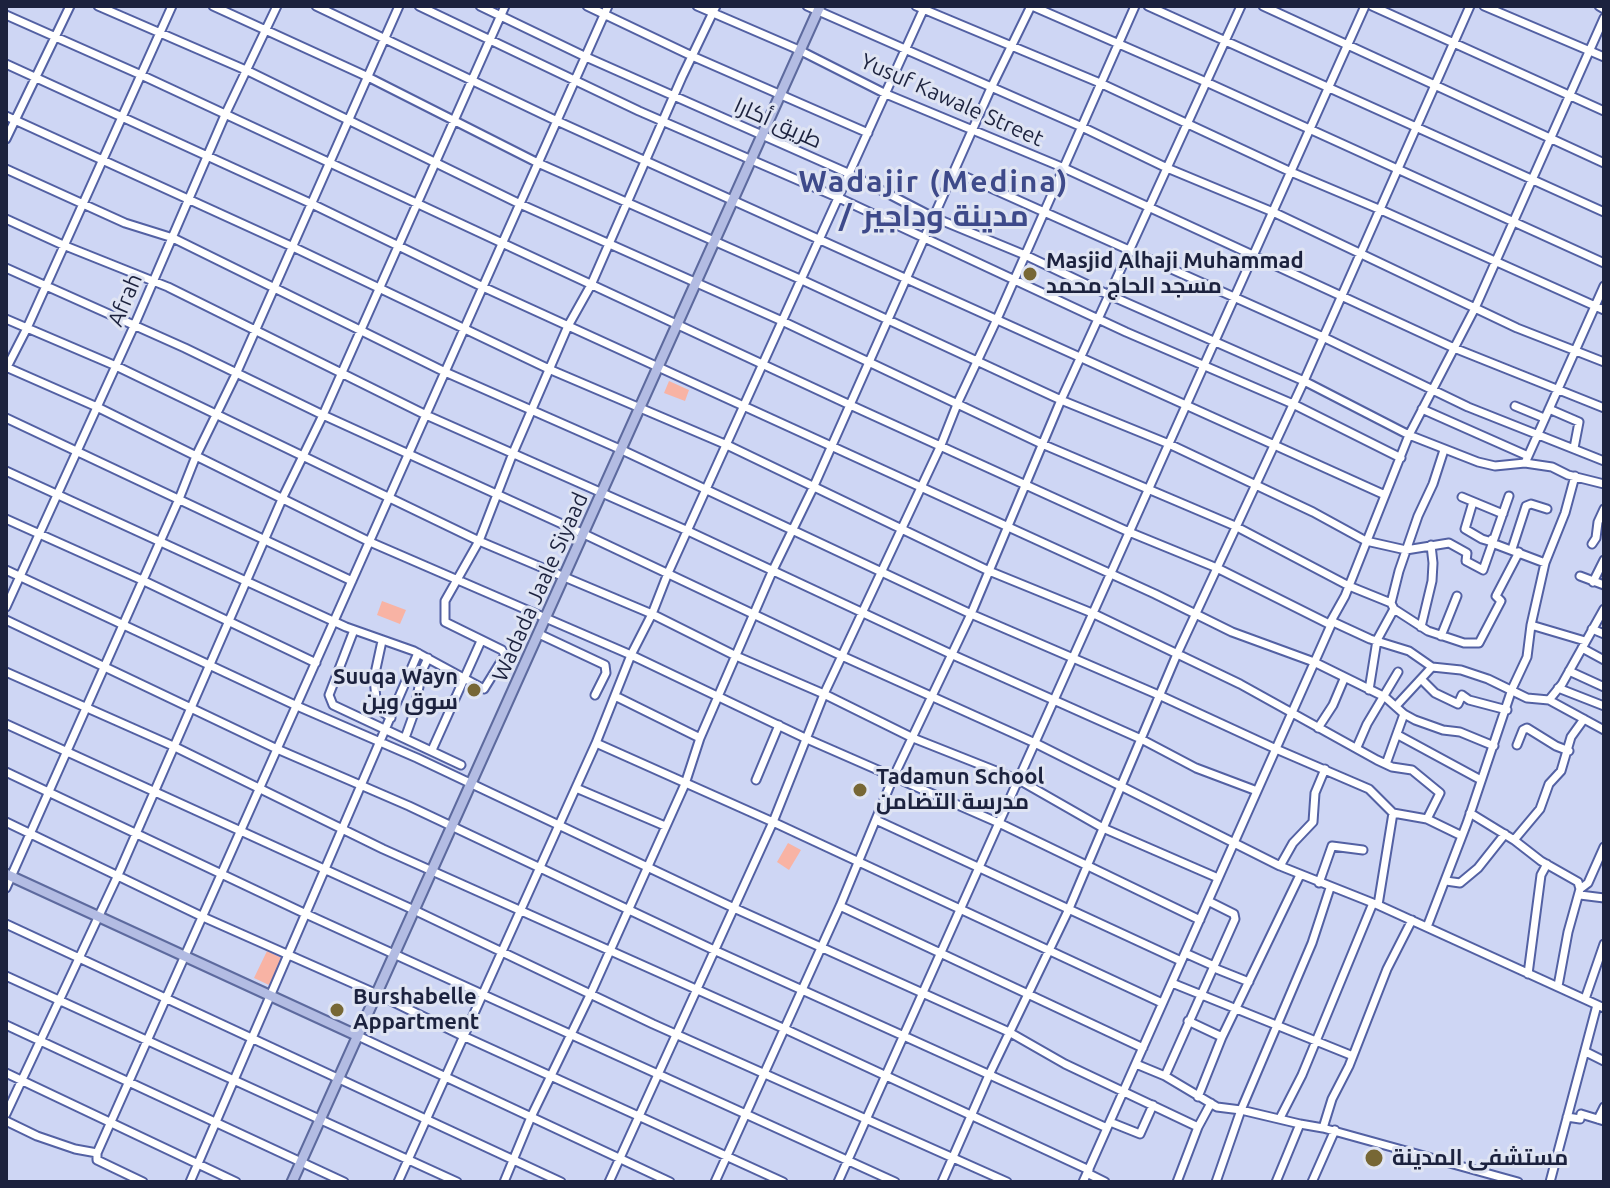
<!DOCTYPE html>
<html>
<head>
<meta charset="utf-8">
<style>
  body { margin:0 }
  #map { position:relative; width:1610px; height:1188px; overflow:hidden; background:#ced6f4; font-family:Ubuntu,sans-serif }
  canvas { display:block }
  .frame { position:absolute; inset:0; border:8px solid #1c223e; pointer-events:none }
</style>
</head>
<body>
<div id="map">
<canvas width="1610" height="1188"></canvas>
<div class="frame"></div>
</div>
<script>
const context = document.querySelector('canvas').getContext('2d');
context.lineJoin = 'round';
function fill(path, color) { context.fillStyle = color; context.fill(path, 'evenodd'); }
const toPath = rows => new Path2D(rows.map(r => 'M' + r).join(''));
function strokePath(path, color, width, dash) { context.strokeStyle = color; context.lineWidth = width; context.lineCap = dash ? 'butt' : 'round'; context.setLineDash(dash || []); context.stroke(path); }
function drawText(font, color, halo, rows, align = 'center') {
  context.font = font + ' Ubuntu,Cairo,sans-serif'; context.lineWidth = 6; context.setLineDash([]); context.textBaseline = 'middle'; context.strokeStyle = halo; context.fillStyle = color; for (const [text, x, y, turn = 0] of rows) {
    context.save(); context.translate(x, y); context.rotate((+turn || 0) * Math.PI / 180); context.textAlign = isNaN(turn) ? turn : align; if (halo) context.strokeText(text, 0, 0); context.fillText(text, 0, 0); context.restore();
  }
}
fill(toPath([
  [669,381,689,390,685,401,664,393],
  [382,601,406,610,400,624,377,615],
  [788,843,801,850,789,870,777,862],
  [267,951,282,958,269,985,254,978]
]), '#f8b3a4');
const minor = toPath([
  [98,6,248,71,520,204,782,321,1042,444,1235,526,1349,586,1391,603],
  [213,6,366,76,538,163,802,280,1061,400,1169,444,1313,512,1366,541,1406,550,1449,543,1467,553,1466,561,1483,570,1509,496],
  [316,6,557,121,1385,495],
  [419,6,639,111,839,198,1126,332,1293,404,1401,458],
  [480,6,586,57,850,174,933,217,1025,255,1109,295,1304,381,1409,435,1478,462,1495,466,1525,463,1552,467,1568,475,1604,484],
  [587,6,692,56,868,133],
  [697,6,799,50,886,94,1064,168,1454,348,1604,408],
  [807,6,1082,127,1167,168,1273,212,1517,328,1604,362],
  [916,6,1100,83,1291,172,1381,210,1604,310],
  [1032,6,1206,82,1604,263],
  [1148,6,1604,212],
  [1263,6,1604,163],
  [1372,6,1604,111],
  [1484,6,1604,57],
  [1599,6,1604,9],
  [6,15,139,74,848,404,1129,532,1217,568,1331,625],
  [6,64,310,203,483,287,1155,594,1232,632,1314,662,1385,697,1404,714,1415,720,1443,730,1460,732,1494,746],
  [6,116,293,247,551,370,727,445,989,571,1092,613,1240,684,1377,760,1392,767,1412,770,1440,793,1427,819],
  [6,139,70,6],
  [6,169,125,223,173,238,445,372,622,450,971,614,1161,696,1276,749],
  [955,172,1323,337,1468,407,1604,461],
  [6,219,63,245,168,287,426,415,688,531,953,655,1141,739,1196,768,1257,791],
  [6,268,185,348,323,415,584,534,842,656,1035,743,1280,866,1378,905,1604,1008],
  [6,319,116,366,479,541,652,614,736,656,824,694,913,738,1019,780,1103,828,1218,878],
  [6,367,97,407,370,542,631,655,807,739,999,823,1200,920],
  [6,369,27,328,172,6],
  [1515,406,1544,418],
  [1422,409,1528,456],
  [1549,409,1579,422,1574,448],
  [6,418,352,581],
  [1525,463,1604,286],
  [6,471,346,627,414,651,484,689,505,655,502,650,445,622,445,601,479,541,513,453,568,326,591,285,682,77,716,6],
  [1575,476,1565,513,1545,563,1531,625,1585,641],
  [1462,497,1503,514],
  [1473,502,1465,529,1482,539,1492,542,1492,539],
  [6,519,142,580,316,663],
  [1492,543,1545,563],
  [1592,544,1596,538,1598,522,1604,509],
  [1512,549,1526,506,1531,504,1547,509],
  [6,570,297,706,417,758,734,908,1009,1032,1065,1064,1198,1127],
  [1580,576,1604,585],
  [1593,582,1604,560],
  [6,607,134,326,225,115,277,6],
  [1394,609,1428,631,1464,643,1479,643,1501,601,1496,596,1519,552],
  [6,620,277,749,409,806,716,951,1107,1128],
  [1331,621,1370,639,1409,651,1432,667,1461,670,1488,679,1527,698,1549,700,1562,684,1604,609],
  [1421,627,1432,581,1433,563,1431,545],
  [1592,629,1604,634],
  [354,630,329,695,333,705,461,765],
  [539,634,605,665,606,673,595,695],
  [1441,636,1457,596],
  [382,641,374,678,376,699,381,711,391,718],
  [1582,648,1604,660],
  [1569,671,1604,687],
  [6,672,173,746,383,849,785,1029,1089,1170],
  [1422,680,1435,693,1458,704,1462,695,1469,700,1507,710],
  [1558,688,1604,706],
  [1369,690,1377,640,1394,609,1391,603,1399,571,1418,516,1433,484,1444,450],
  [615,696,700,738],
  [1549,700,1604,730],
  [1396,706,1432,667],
  [6,724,414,910,653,1024,1007,1182],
  [1318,728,1333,705,1344,679],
  [1398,735,1481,780],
  [405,738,414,713,422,671,428,658],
  [596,743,773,822,1162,1003],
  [1517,745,1523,730,1527,728,1556,746,1569,751],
  [1357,747,1367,724,1398,672],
  [1276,749,1369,789,1393,813,1427,819,1462,836],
  [432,750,481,641],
  [1386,764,1404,714],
  [6,772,306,914,895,1182],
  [756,780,779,725],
  [576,788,665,826],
  [1470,813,1514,840,1541,861,1578,882,1580,889],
  [876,820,1181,961],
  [6,822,203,917,377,994,463,1036,783,1182],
  [1514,840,1540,809,1549,784,1561,771,1571,737,1584,719],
  [1280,866,1293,843,1313,822,1315,793,1325,769],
  [1446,881,1460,883,1478,868,1505,834],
  [1319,883,1332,846,1363,850],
  [6,888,179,499,196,456,236,374,399,6],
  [1580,895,1604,898],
  [1378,905,1393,813],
  [840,906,1143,1048],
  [1412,920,1387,969,1349,1066,1332,1099,1323,1128,1518,1182],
  [6,924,561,1182],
  [1427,927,1467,823,1512,689,1527,657,1531,625],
  [1185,953,1214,966],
  [1214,968,1249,982],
  [1528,974,1541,875,1547,864],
  [6,976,457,1182],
  [1172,983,1353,1056],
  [1558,986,1568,932,1580,889,1588,883,1604,847],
  [1585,999,1604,944],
  [1188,1021,1222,1037,1300,875],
  [6,1025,344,1182],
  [358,1036,670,1182],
  [1586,1052,1604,1061],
  [1136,1064,1165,1076,1217,1107,1241,1110,1312,943,1330,888],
  [6,1073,236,1182],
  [1165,1076,1235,919,1234,914,1208,901],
  [1198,1097,1222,1037],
  [6,1114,118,875,283,497,323,415,505,6],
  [1567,1117,1580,1119,1581,1114,1604,1121],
  [1280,1118,1302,1075,1373,903],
  [1598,1119,1604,1107],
  [6,1121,37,1136,75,1149,97,1153],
  [1110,1122,1140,1134,1153,1105],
  [1087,1173,1105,1182],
  [143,1182,97,1160,97,1153,608,6],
  [190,1182,418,653],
  [398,1182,596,743,631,655,652,614,668,573,925,6],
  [504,1182,531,1117,591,993,685,784,700,738,772,572,813,488,991,88,1031,6],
  [609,1182,773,822,824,694,941,445,958,402,997,319,1135,6],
  [715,1182,840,906,893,778,971,614,1061,400,1241,6],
  [838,1182,1365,6],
  [942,1182,989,1075,1068,911,1177,654,1304,381,1470,6],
  [1083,1182,1331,625,1331,621,1345,596,1409,435,1475,308,1604,18],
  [1177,1182,1198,1127,1211,1103],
  [1216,1182,1241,1110,1300,1124],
  [1276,1182,1300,1124,1323,1128],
  [1312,1182,1335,1130],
  [1550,1182,1597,1005]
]);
const major = toPath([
  [6,874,358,1036],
  [292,1182,820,6]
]);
strokePath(minor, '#5361a3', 11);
strokePath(major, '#5d6a9e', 13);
strokePath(minor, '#fff', 7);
strokePath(major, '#b3bce3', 9);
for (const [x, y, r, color] of [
  [1030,274,8,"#776735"],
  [474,690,8,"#776735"],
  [860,790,8,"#776735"],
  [337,1010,8,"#776735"],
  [1374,1158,10,"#776735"]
]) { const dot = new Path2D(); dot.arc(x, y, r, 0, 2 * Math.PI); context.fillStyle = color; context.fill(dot); strokePath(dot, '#dfe4f3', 3); }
drawText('22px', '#1c223e', '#dfe4f3', [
  ["Yusuf Kawale Street",952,100,24],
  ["طريق أكارا",778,123,24],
  ["Afrah",125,300,-67],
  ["Wadada Jaale Siyaad",540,587,-66]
]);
drawText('bold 22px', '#1c223e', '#dfe4f3', [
  ["Masjid Alhaji Muhammad",1046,261],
  ["مسجد الحاج محمد",1046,286],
  ["Suuqa Wayn",458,677,"right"],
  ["سوق وين",458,702,"right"],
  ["Tadamun School",876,777],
  ["مدرسة التضامن",876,802],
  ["Burshabelle",353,997],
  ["Appartment",353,1022],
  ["مستشفى المدينة",1392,1158]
], 'left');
context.letterSpacing = '2px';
drawText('bold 30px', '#3e4a8a', '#dfe4f3', [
  ["Wadajir (Medina)",934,182],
  ["/ مدينة وداجير",934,216]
]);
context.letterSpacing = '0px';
</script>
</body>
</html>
